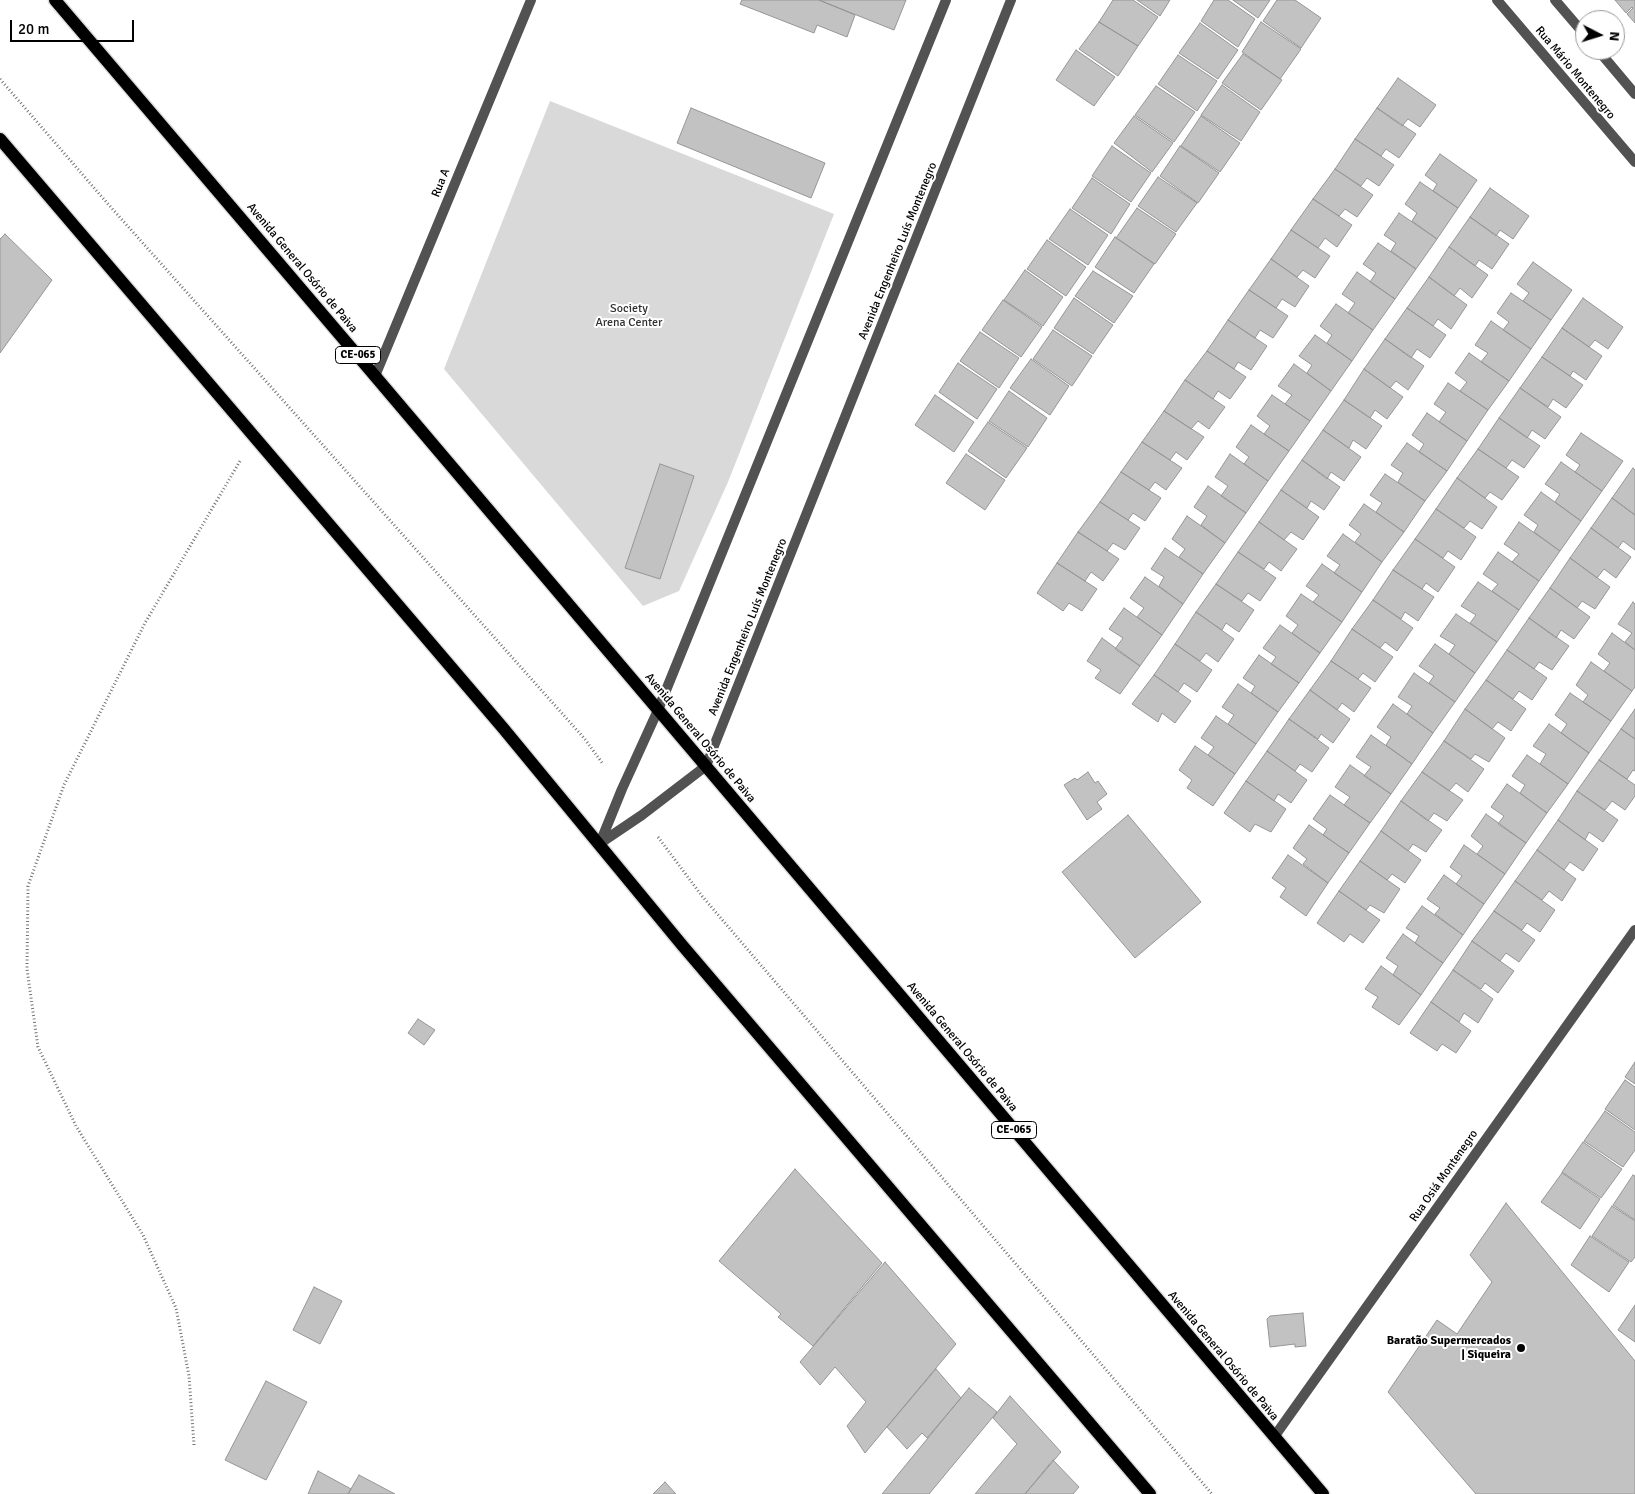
<!DOCTYPE html>
<html>
<head>
<meta charset="utf-8">
<style>
  body { margin:0 }
  #map { position:relative; width:1635px; height:1494px; overflow:hidden; background:#fff; font-family:Signika,sans-serif }
  canvas { display:block }
  .north { position:absolute; left:1575px; top:10px; width:50px; height:50px; box-sizing:border-box; background:#fff; border:1px solid #999; border-radius:50%; rotate:95deg; font-size:14px; font-weight:700; line-height:20px; text-align:center; color:#000 }
  .north::after { content:''; display:block; margin:auto; width:18px; height:22px; background:#000; clip-path:polygon(50% 0,100% 100%,50% 72%,0 100%) }
  .scale { position:absolute; left:10px; top:20px; width:124px; height:22px; box-sizing:border-box; border:2px solid #000; border-top:0; padding-left:6px; font-size:15px; line-height:18px; white-space:nowrap; color:#000; -webkit-text-stroke:4px #fff; paint-order:stroke }
</style>
</head>
<body>
<div id="map">
<canvas width="1635" height="1494"></canvas>
<div class="north">N</div>
<div class="scale">20 m</div>
</div>
<script>
const context = document.querySelector('canvas').getContext('2d');
context.lineJoin = 'round';
function fill(path, color) { context.fillStyle = color; context.fill(path, 'evenodd'); }
const toPath = rows => new Path2D(rows.map(r => 'M' + r).join(''));
function strokePath(path, color, width, dash) { context.strokeStyle = color; context.lineWidth = width; context.lineCap = dash ? 'butt' : 'round'; context.setLineDash(dash || []); context.stroke(path); }
function drawText(font, color, halo, rows, align = 'center') {
  context.font = font + ' Signika,sans-serif'; context.lineWidth = 4; context.setLineDash([]); context.textBaseline = 'middle'; context.strokeStyle = halo; context.fillStyle = color; for (const [text, x, y, turn = 0] of rows) {
    context.save(); context.translate(x, y); context.rotate((+turn || 0) * Math.PI / 180); context.textAlign = isNaN(turn) ? turn : align; if (halo) context.strokeText(text, 0, 0); context.fillText(text, 0, 0); context.restore();
  }
}
fill(toPath([
  [550,101,834,214,728,482,679,591,643,606,444,369]
]), '#d9d9d9');
const building = toPath([
  [742,0,819,0,855,15,847,37,817,25,814,33,740,4,742,0],
  [819,0,906,0,894,30,819,0],
  [1113,0,1133,0,1158,17,1138,46,1099,22,1113,0],
  [1137,0,1170,0,1160,16,1137,0],
  [1214,0,1228,0,1255,19,1238,47,1201,21,1214,0],
  [1233,0,1270,0,1258,18,1233,0],
  [1277,0,1295,0,1321,18,1301,48,1263,21,1277,0],
  [1615,0,1635,0,1635,23,1627,14,1633,8,1632,7,1626,13,1615,0],
  [1099,22,1138,46,1118,76,1079,49,1099,22],
  [1261,22,1301,49,1280,79,1242,52,1261,22],
  [1200,23,1238,50,1218,79,1179,53,1200,23],
  [1076,50,1115,77,1094,106,1056,80,1076,50],
  [1243,54,1282,80,1261,110,1222,83,1243,54],
  [1178,55,1217,81,1197,111,1158,84,1178,55],
  [1398,78,1436,105,1420,127,1408,119,1402,126,1377,108,1398,78],
  [1222,85,1260,112,1241,141,1201,115,1222,85],
  [1156,86,1195,112,1174,142,1135,115,1156,86],
  [691,108,825,163,811,198,677,143,691,108],
  [1377,108,1416,134,1399,158,1386,149,1381,156,1355,139,1377,108],
  [1134,116,1173,143,1152,172,1114,143,1134,116],
  [1201,116,1240,143,1220,172,1181,146,1201,116],
  [1355,139,1394,165,1379,186,1367,178,1361,186,1335,169,1355,139],
  [1112,146,1151,173,1131,202,1092,176,1112,146],
  [1180,146,1219,173,1198,203,1160,176,1180,146],
  [1440,154,1477,180,1458,208,1433,191,1437,184,1425,175,1440,154],
  [1335,169,1373,195,1357,217,1345,209,1339,216,1313,199,1335,169],
  [1158,177,1197,203,1176,232,1138,206,1158,177],
  [1092,178,1130,204,1111,234,1072,208,1092,178],
  [1420,182,1458,208,1437,239,1412,221,1417,213,1405,204,1420,182],
  [1490,188,1529,216,1513,239,1500,230,1496,236,1470,217,1490,188],
  [1313,199,1352,225,1337,247,1325,238,1318,248,1291,230,1313,199],
  [1137,208,1176,234,1155,264,1116,238,1137,208],
  [1070,209,1108,235,1088,265,1049,239,1070,209],
  [1399,213,1437,239,1416,269,1391,251,1396,243,1384,235,1399,213],
  [1470,217,1509,244,1492,269,1479,260,1475,266,1449,247,1470,217],
  [1291,230,1330,256,1315,278,1303,270,1297,277,1271,259,1291,230],
  [5,234,52,280,0,353,0,239,5,234],
  [1115,237,1154,264,1134,293,1095,267,1115,237],
  [1047,240,1086,267,1066,296,1027,269,1047,240],
  [1378,243,1416,269,1395,299,1370,282,1376,273,1363,264,1378,243],
  [1449,247,1488,275,1472,298,1460,288,1454,296,1429,277,1449,247],
  [1271,259,1309,286,1295,307,1282,299,1276,308,1249,290,1271,259],
  [1533,262,1572,290,1551,320,1523,301,1529,293,1517,284,1533,262],
  [1025,270,1063,297,1043,326,1004,300,1025,270],
  [1093,271,1133,296,1114,323,1075,296,1093,271],
  [1357,272,1395,299,1373,330,1348,313,1355,303,1342,294,1357,272],
  [1429,277,1467,305,1451,329,1438,319,1433,326,1407,308,1429,277],
  [1249,290,1288,316,1273,338,1260,330,1255,338,1228,320,1249,290],
  [1511,293,1551,320,1531,349,1503,330,1509,322,1497,313,1511,293],
  [1074,298,1113,325,1093,354,1054,328,1074,298],
  [1583,298,1623,327,1608,349,1595,340,1589,347,1562,328,1583,298],
  [1003,300,1042,327,1021,357,982,330,1003,300],
  [1336,304,1373,330,1352,361,1327,343,1332,335,1320,326,1336,304],
  [1407,308,1446,335,1430,358,1417,349,1411,358,1385,339,1407,308],
  [1228,320,1267,346,1251,370,1238,362,1234,369,1207,351,1228,320],
  [1491,321,1531,349,1509,381,1481,362,1488,353,1475,345,1491,321],
  [1562,328,1602,356,1586,380,1573,371,1570,376,1542,357,1562,328],
  [1053,330,1092,356,1072,386,1033,359,1053,330],
  [980,332,1019,358,999,388,960,361,980,332],
  [1315,335,1352,361,1331,391,1307,373,1312,365,1299,356,1315,335],
  [1385,339,1424,366,1408,390,1396,381,1390,388,1364,369,1385,339],
  [1207,351,1246,377,1230,399,1218,391,1213,399,1185,380,1207,351],
  [1469,353,1509,381,1488,410,1460,391,1467,382,1455,373,1469,353],
  [1542,357,1583,385,1566,408,1553,399,1548,407,1520,388,1542,357],
  [1031,359,1069,386,1050,415,1010,388,1031,359],
  [958,363,997,389,977,419,939,392,958,363],
  [1294,364,1331,391,1310,421,1285,404,1292,395,1278,386,1294,364],
  [1364,369,1403,397,1387,419,1375,410,1370,418,1344,400,1364,369],
  [1185,380,1225,407,1209,429,1198,421,1191,429,1164,411,1185,380],
  [1448,383,1488,410,1467,441,1439,422,1446,412,1434,404,1448,383],
  [1520,388,1561,417,1545,439,1532,430,1527,438,1499,418,1520,388],
  [1009,391,1047,418,1028,447,989,421,1009,391],
  [935,395,974,422,954,452,915,425,935,395],
  [1272,395,1310,421,1289,451,1264,434,1270,426,1257,416,1272,395],
  [1344,400,1382,426,1366,449,1353,440,1349,448,1323,430,1344,400],
  [1164,411,1204,437,1187,460,1176,452,1170,460,1142,442,1164,411],
  [1427,413,1467,441,1447,471,1419,452,1424,444,1412,435,1427,413],
  [1499,418,1540,446,1524,468,1512,460,1506,468,1478,449,1499,418],
  [988,422,1027,448,1006,478,968,451,988,422],
  [1251,425,1289,451,1268,481,1244,464,1249,457,1236,447,1251,425],
  [1323,430,1361,457,1344,481,1331,472,1327,479,1302,460,1323,430],
  [1581,433,1623,461,1602,491,1575,472,1580,465,1566,455,1581,433],
  [1142,442,1182,468,1166,490,1155,482,1149,490,1121,472,1142,442],
  [1407,443,1447,471,1425,501,1398,482,1403,473,1391,465,1407,443],
  [1478,449,1519,477,1502,500,1490,492,1485,498,1457,478,1478,449],
  [966,454,1005,480,985,510,946,483,966,454],
  [1230,454,1268,481,1246,513,1221,496,1228,486,1215,477,1230,454],
  [1302,460,1340,487,1324,510,1311,501,1307,508,1281,490,1302,460],
  [1561,462,1602,491,1581,521,1555,502,1560,494,1545,484,1561,462],
  [660,464,694,476,660,579,625,568,660,464],
  [1633,468,1635,470,1635,515,1612,498,1633,468],
  [1121,472,1161,498,1145,521,1133,513,1128,520,1100,502,1121,472],
  [1385,474,1425,501,1404,532,1376,512,1382,503,1370,495,1385,474],
  [1457,478,1497,507,1482,529,1470,521,1464,528,1436,509,1457,478],
  [1208,486,1246,513,1225,543,1201,525,1207,516,1194,507,1208,486],
  [1281,490,1319,517,1303,540,1291,532,1284,540,1259,522,1281,490],
  [1541,492,1581,521,1560,551,1534,532,1538,525,1524,515,1541,492],
  [1612,498,1635,515,1635,550,1623,541,1618,548,1591,528,1612,498],
  [1100,502,1140,528,1125,550,1113,543,1107,551,1078,532,1100,502],
  [1364,504,1404,532,1382,562,1355,542,1361,534,1349,525,1364,504],
  [1436,509,1476,537,1461,560,1448,551,1443,558,1415,539,1436,509],
  [1187,516,1225,543,1203,574,1179,557,1185,549,1172,539,1187,516],
  [1259,522,1297,549,1281,571,1269,562,1264,569,1238,552,1259,522],
  [1519,522,1560,551,1539,581,1512,562,1519,554,1504,544,1519,522],
  [1591,528,1631,557,1616,578,1604,569,1597,578,1570,558,1591,528],
  [1078,532,1119,559,1103,581,1091,572,1085,581,1057,563,1078,532],
  [1343,534,1382,562,1362,592,1334,573,1340,565,1327,556,1343,534],
  [1415,539,1455,567,1438,592,1426,583,1422,589,1393,570,1415,539],
  [1165,548,1203,574,1183,604,1159,586,1164,577,1151,569,1165,548],
  [1238,552,1276,578,1260,601,1248,593,1242,601,1216,584,1238,552],
  [1498,552,1539,581,1519,610,1492,591,1498,584,1483,574,1498,552],
  [1570,558,1610,587,1595,609,1582,601,1577,608,1550,588,1570,558],
  [1057,563,1097,589,1082,611,1069,603,1063,611,1037,593,1057,563],
  [1322,564,1362,592,1342,622,1313,602,1319,595,1306,586,1322,564],
  [1393,570,1434,597,1418,621,1405,612,1401,619,1373,600,1393,570],
  [1145,577,1183,604,1162,635,1137,617,1144,608,1130,598,1145,577],
  [1478,582,1519,610,1497,642,1470,623,1476,615,1461,606,1478,582],
  [1216,584,1254,610,1239,632,1226,623,1222,630,1196,612,1216,584],
  [1550,588,1590,617,1574,639,1561,630,1556,638,1529,618,1550,588],
  [1301,594,1342,622,1320,653,1292,633,1298,625,1286,616,1301,594],
  [1373,600,1413,628,1397,651,1385,642,1380,648,1352,629,1373,600],
  [1633,602,1635,604,1635,650,1625,642,1632,633,1618,624,1633,602],
  [1124,608,1162,635,1140,666,1115,649,1123,638,1109,629,1124,608],
  [1196,612,1234,639,1218,662,1206,653,1200,661,1175,644,1196,612],
  [1456,614,1497,642,1475,673,1449,654,1455,645,1440,636,1456,614],
  [1529,618,1569,646,1552,670,1539,662,1534,669,1507,650,1529,618],
  [1280,625,1320,653,1299,683,1271,664,1276,657,1263,648,1280,625],
  [1352,629,1393,657,1375,682,1363,673,1358,679,1331,661,1352,629],
  [1612,633,1635,650,1635,687,1632,691,1604,671,1610,663,1598,654,1612,633],
  [1102,638,1140,666,1120,694,1095,678,1101,670,1087,661,1102,638],
  [1175,644,1212,670,1197,692,1184,683,1178,692,1154,675,1175,644],
  [1435,644,1475,673,1455,702,1429,683,1434,676,1419,666,1435,644],
  [1507,650,1547,678,1532,700,1519,691,1513,699,1486,680,1507,650],
  [1259,655,1299,683,1278,712,1251,693,1255,686,1243,678,1259,655],
  [1331,661,1371,688,1354,712,1342,703,1337,710,1310,690,1331,661],
  [1591,662,1632,691,1611,721,1583,702,1588,695,1576,685,1591,662],
  [1414,673,1455,702,1433,733,1407,714,1412,706,1398,697,1414,673],
  [1154,675,1191,701,1175,723,1162,713,1158,722,1132,704,1154,675],
  [1486,680,1526,709,1511,731,1498,722,1492,729,1465,709,1486,680],
  [1238,684,1278,712,1256,744,1228,724,1234,715,1222,707,1238,684],
  [1310,690,1350,719,1333,743,1321,734,1318,739,1289,719,1310,690],
  [1570,693,1611,721,1589,753,1561,733,1567,724,1555,715,1570,693],
  [1393,704,1433,733,1412,764,1386,745,1391,737,1377,727,1393,704],
  [1465,709,1505,738,1489,762,1475,754,1471,759,1444,741,1465,709],
  [1635,709,1635,739,1621,729,1635,709],
  [1216,716,1256,744,1235,774,1208,755,1214,747,1201,738,1216,716],
  [1289,719,1329,748,1312,772,1300,764,1295,771,1267,751,1289,719],
  [1549,724,1589,753,1568,784,1540,764,1546,754,1533,746,1549,724],
  [1621,729,1635,739,1635,771,1633,770,1627,779,1599,760,1621,729],
  [1371,735,1412,764,1391,794,1364,776,1371,767,1356,757,1371,735],
  [1444,741,1484,769,1468,792,1456,783,1449,791,1422,772,1444,741],
  [1195,746,1235,774,1213,806,1187,788,1192,780,1179,770,1195,746],
  [1267,751,1307,780,1291,803,1278,794,1274,801,1246,781,1267,751],
  [1527,755,1568,784,1547,813,1520,793,1525,785,1512,776,1527,755],
  [1599,760,1635,785,1635,796,1625,810,1612,801,1605,810,1577,791,1599,760],
  [1350,765,1391,794,1370,823,1344,805,1350,797,1335,787,1350,765],
  [1088,772,1095,783,1098,781,1107,794,1097,802,1102,809,1087,820,1064,785,1075,778,1077,780,1088,772],
  [1422,772,1463,800,1447,821,1434,813,1428,821,1401,801,1422,772],
  [1246,781,1286,809,1271,832,1255,824,1250,832,1224,813,1246,781],
  [1507,784,1547,813,1526,843,1498,824,1504,816,1491,807,1507,784],
  [1577,791,1618,820,1603,842,1589,832,1585,840,1558,820,1577,791],
  [1330,795,1370,823,1349,853,1323,835,1327,829,1313,819,1330,795],
  [1401,801,1442,830,1426,852,1413,844,1408,851,1381,831,1401,801],
  [1486,814,1526,843,1505,874,1477,854,1483,846,1471,836,1486,814],
  [1128,815,1201,902,1135,958,1062,872,1128,815],
  [1558,820,1598,849,1583,871,1570,862,1564,870,1537,850,1558,820],
  [1309,825,1349,853,1328,883,1303,864,1307,859,1293,848,1309,825],
  [1381,831,1421,860,1405,883,1392,874,1387,880,1360,861,1381,831],
  [1464,845,1505,874,1484,904,1456,884,1462,876,1450,867,1464,845],
  [1537,850,1576,879,1562,901,1549,891,1542,900,1515,881,1537,850],
  [1288,855,1328,883,1306,916,1280,897,1286,888,1272,878,1288,855],
  [1360,861,1400,889,1384,913,1370,905,1366,910,1339,891,1360,861],
  [1444,875,1484,904,1463,935,1435,914,1440,908,1427,899,1444,875],
  [1515,881,1555,910,1540,932,1527,923,1522,930,1494,911,1515,881],
  [1339,891,1380,920,1363,943,1350,934,1344,942,1317,923,1339,891],
  [1422,906,1463,935,1443,963,1415,943,1419,936,1406,928,1422,906],
  [1494,911,1535,940,1519,962,1506,953,1500,961,1472,941,1494,911],
  [1403,934,1443,963,1421,995,1393,975,1398,966,1386,958,1403,934],
  [1472,941,1514,971,1498,993,1485,983,1481,989,1453,970,1472,941],
  [1381,966,1421,995,1399,1025,1372,1007,1378,997,1365,989,1381,966],
  [1453,970,1493,999,1478,1023,1464,1013,1459,1022,1431,1002,1453,970],
  [1431,1002,1471,1031,1456,1053,1442,1044,1437,1051,1410,1033,1431,1002],
  [418,1019,435,1030,424,1045,408,1033,418,1019],
  [1635,1062,1635,1084,1625,1077,1635,1062],
  [1625,1080,1635,1087,1635,1130,1605,1109,1625,1080],
  [1605,1111,1635,1132,1635,1150,1623,1167,1584,1141,1605,1111],
  [1583,1142,1622,1169,1601,1198,1562,1172,1583,1142],
  [795,1169,882,1263,813,1346,778,1317,781,1314,719,1261,795,1169],
  [1562,1173,1600,1199,1580,1229,1541,1202,1562,1173],
  [1633,1175,1635,1176,1635,1220,1613,1205,1633,1175],
  [1506,1203,1635,1361,1635,1494,1476,1494,1388,1392,1437,1320,1457,1334,1492,1282,1470,1255,1506,1203],
  [1612,1206,1635,1221,1635,1257,1631,1262,1592,1236,1612,1206],
  [1590,1236,1629,1262,1609,1292,1571,1265,1590,1236],
  [885,1262,956,1344,865,1453,847,1426,866,1402,835,1367,820,1385,800,1362,885,1262],
  [314,1287,342,1301,320,1344,293,1330,314,1287],
  [1635,1305,1635,1342,1618,1330,1635,1305],
  [1303,1313,1306,1346,1295,1347,1295,1344,1270,1347,1267,1319,1270,1316,1303,1313],
  [936,1369,961,1398,927,1438,922,1433,907,1449,887,1427,936,1369],
  [266,1381,307,1402,266,1480,225,1460,266,1381],
  [969,1388,997,1412,929,1494,882,1494,969,1388],
  [1010,1396,1061,1452,1025,1494,975,1494,1017,1444,993,1418,1010,1396],
  [1053,1460,1079,1487,1073,1494,1025,1494,1053,1460],
  [318,1471,351,1489,348,1494,308,1494,318,1471],
  [359,1475,395,1494,348,1494,359,1475],
  [665,1482,676,1494,653,1494,665,1482]
]);
fill(building, '#c2c2c2');
strokePath(building, '#969696', 1);
const primary = toPath([
  [55,0,375,376,1323,1494],
  [0,139,503,728,682,945,1150,1494]
]);
strokePath(primary, '#dbdbdb', 15);
strokePath(toPath([
  [0,79,108,204,584,738,603,764],
  [658,837,702,896,1212,1494],
  [194,1445,189,1376,176,1308,143,1235,76,1126,38,1047,27,969,28,886,64,785,145,623,240,461]
]), '#747474', 3, [1, 2.5]);
strokePath(toPath([
  [1555,0,1585,35],
  [1598,50,1635,94]
]), '#525252', 10);
strokePath(toPath([
  [1497,0,1635,162],
  [375,376,531,0],
  [600,843,622,789,658,710,946,0],
  [599,844,642,815,706,766,1011,0],
  [1274,1437,1635,930]
]), '#525252', 10);
strokePath(primary, '#000', 12);
for (const [x, y, r, color] of [
  [1521,1348,5,"#000"]
]) { const dot = new Path2D(); dot.arc(x, y, r, 0, 2 * Math.PI); context.fillStyle = color; context.fill(dot); strokePath(dot, '#fff', 2); }
for (const [x, y, w] of [
  [358,355,45],
  [1014,1130,45]
]) { const box = new Path2D(); box.roundRect(x - w / 2, y - 8.5, w, 17, 4); context.fillStyle = '#fff'; context.fill(box); strokePath(box, '#000', 1); }
drawText('bold 11px', '#000', null, [
  ["CE-065",358,355],
  ["CE-065",1014,1130]
]);
drawText('12px', '#000', '#fff', [
  ["Rua Mário Montenegro",1575,73,50],
  ["Rua A",441,183,-68],
  ["Avenida Engenheiro Luís Montenegro",898,251,-68],
  ["Avenida General Osório de Paiva",302,268,50],
  ["Avenida Engenheiro Luís Montenegro",748,627,-68],
  ["Avenida General Osório de Paiva",700,738,50],
  ["Avenida General Osório de Paiva",962,1047,50],
  ["Rua Osiá Montenegro",1444,1176,-55],
  ["Avenida General Osório de Paiva",1223,1356,50]
]);
drawText('12px', '#303030', '#fff', [
  ["Society",629,309],
  ["Arena Center",629,323]
]);
drawText('bold 12px', '#000', '#fff', [
  ["Baratão Supermercados",1511,1341],
  ["| Siqueira",1511,1355]
], 'right');
</script>
</body>
</html>
